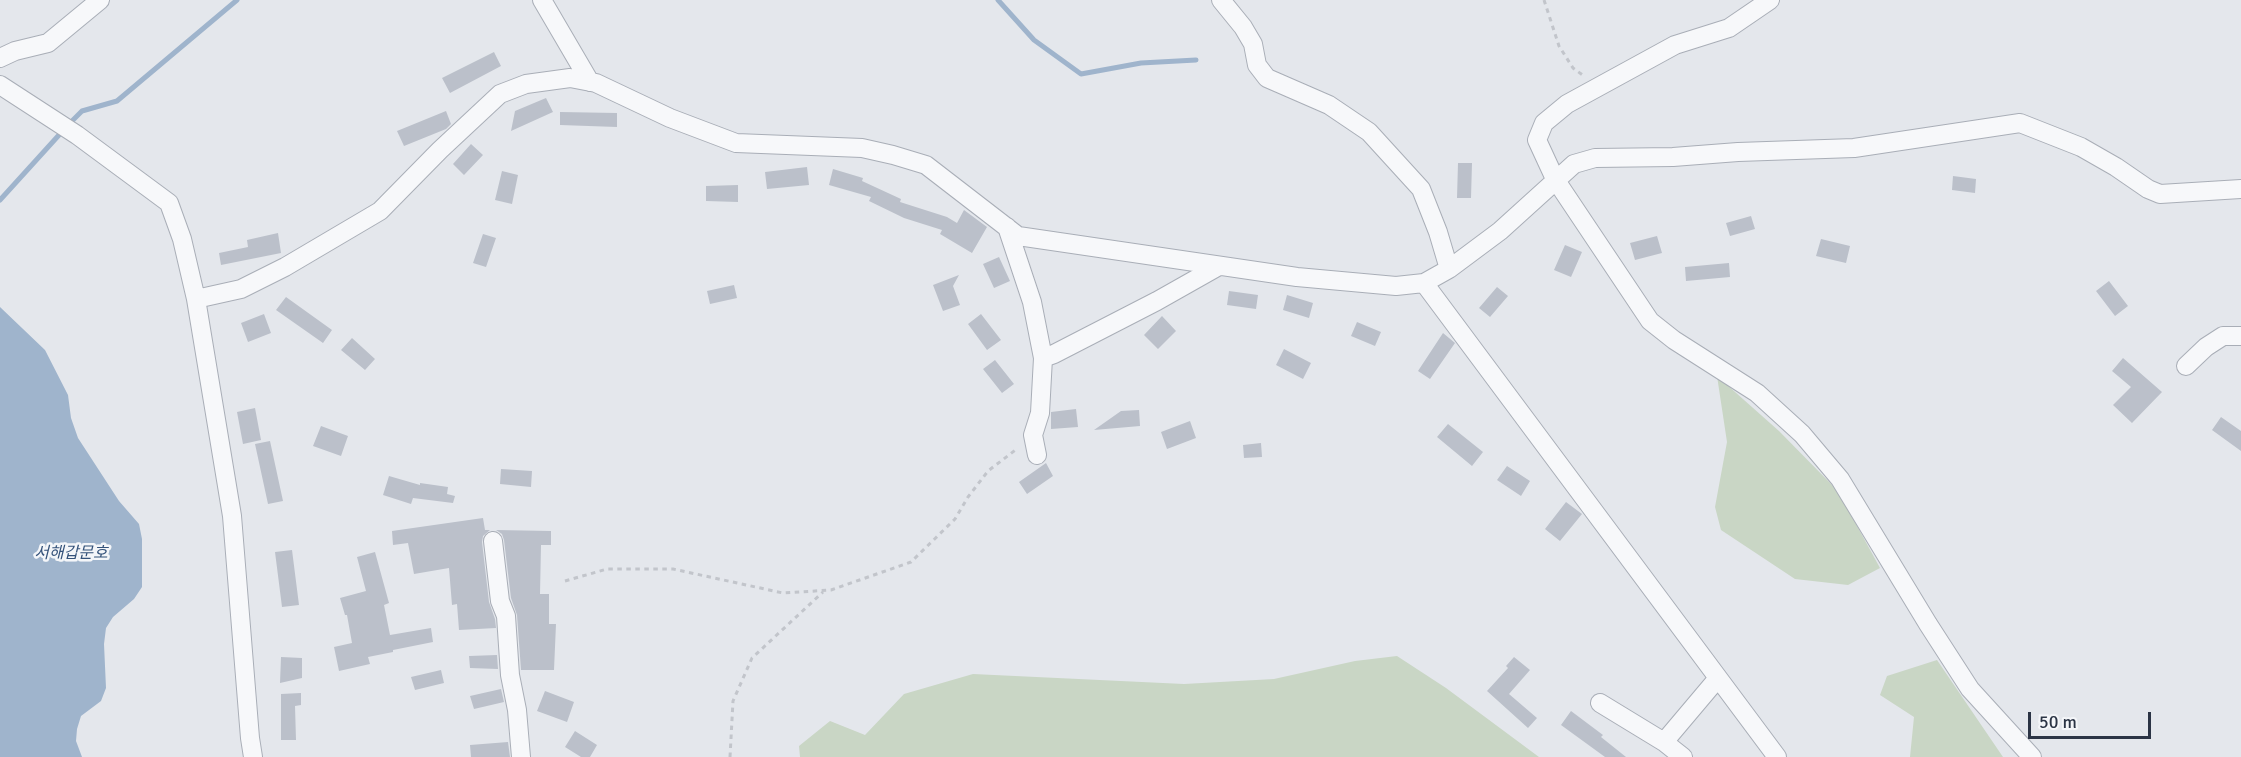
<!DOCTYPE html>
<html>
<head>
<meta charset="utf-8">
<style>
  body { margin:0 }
  #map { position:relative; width:2241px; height:757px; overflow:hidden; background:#e4e7ec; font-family:Signika,sans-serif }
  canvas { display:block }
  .scale { position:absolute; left:2028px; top:712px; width:123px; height:27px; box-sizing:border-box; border:3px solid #2b3445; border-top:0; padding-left:8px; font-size:18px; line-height:21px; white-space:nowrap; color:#2b3445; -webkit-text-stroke:4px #f4f6f9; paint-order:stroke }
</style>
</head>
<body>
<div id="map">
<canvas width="2241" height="757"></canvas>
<div class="scale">50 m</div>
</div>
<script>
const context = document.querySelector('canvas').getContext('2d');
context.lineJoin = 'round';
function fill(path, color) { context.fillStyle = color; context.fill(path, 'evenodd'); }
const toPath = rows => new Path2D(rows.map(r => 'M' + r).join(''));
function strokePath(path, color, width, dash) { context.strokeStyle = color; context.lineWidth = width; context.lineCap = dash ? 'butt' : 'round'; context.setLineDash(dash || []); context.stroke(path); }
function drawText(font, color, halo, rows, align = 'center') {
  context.font = font + ' Signika,"Noto Sans KR",sans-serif'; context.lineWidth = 5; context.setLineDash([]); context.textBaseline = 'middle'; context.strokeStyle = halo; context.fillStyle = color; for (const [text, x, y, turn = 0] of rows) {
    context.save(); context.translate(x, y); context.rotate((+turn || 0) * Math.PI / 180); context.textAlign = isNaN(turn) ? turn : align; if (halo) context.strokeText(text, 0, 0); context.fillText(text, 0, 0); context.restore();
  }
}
fill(toPath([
  [1717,376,1779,431,1838,491,1880,568,1848,585,1795,579,1721,530,1715,507,1727,442],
  [1397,656,1446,688,1539,757,800,757,799,746,830,721,865,735,904,694,973,674,1184,684,1274,679,1355,661],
  [1937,660,2003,757,1910,757,1914,717,1880,695,1887,676]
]), '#c9d6c5');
fill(toPath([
  [0,307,45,350,68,395,71,418,78,438,119,501,139,524,142,539,142,587,134,599,113,617,106,628,104,644,106,688,101,701,81,716,77,729,76,741,82,757,0,757]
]), '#9fb4cc');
strokePath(toPath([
  [998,0,1034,40,1081,74,1141,63,1196,60],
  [71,122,82,111,117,101,237,0],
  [0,200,59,135]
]), '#9fb4cc', 5);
fill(toPath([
  [494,52,501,66,450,93,442,78],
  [546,98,553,112,511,131,515,111],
  [446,111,451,124,446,129,404,146,397,131],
  [560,112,617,113,617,127,560,125],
  [471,144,483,155,464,175,453,164],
  [1458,163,1472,163,1471,198,1457,198],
  [807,167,809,185,767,189,765,172],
  [833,169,863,178,862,181,901,199,900,202,947,217,957,223,964,210,987,227,972,253,940,234,942,230,904,218,869,201,871,197,829,185],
  [502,171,518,175,512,204,495,200],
  [1953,176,1976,179,1975,193,1952,190],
  [738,185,738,202,706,201,706,186],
  [1751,216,1755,229,1730,236,1726,223],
  [278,233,281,253,221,265,219,253,248,247,247,240],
  [483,234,496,238,486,267,473,263],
  [1657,236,1662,253,1635,260,1630,243],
  [1821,239,1850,246,1846,263,1816,256],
  [1565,245,1582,252,1571,277,1554,270],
  [999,257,1010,281,994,288,983,264],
  [1729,263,1730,277,1686,281,1685,267],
  [959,275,953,286,960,305,943,311,933,285],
  [2109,281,2128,306,2115,316,2096,291],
  [734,285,737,298,710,304,707,291],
  [1497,287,1508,296,1490,317,1479,308],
  [1229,291,1258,295,1256,309,1227,305],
  [1287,295,1313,303,1309,318,1283,310],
  [286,297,332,330,323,343,276,310],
  [264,314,271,333,248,342,241,323],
  [981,314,1001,340,987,350,968,324],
  [1162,316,1176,331,1158,349,1144,335],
  [1357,322,1381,332,1375,346,1351,336],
  [1443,333,1455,343,1430,379,1418,371],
  [352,338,375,359,365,370,341,350],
  [1284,349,1311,363,1303,379,1276,365],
  [2123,358,2162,392,2132,423,2113,405,2131,387,2112,371],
  [995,360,1014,384,1002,393,983,369],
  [255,408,261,440,243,444,237,412],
  [1076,409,1078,427,1051,429,1051,412],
  [1139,410,1140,426,1094,430,1121,411],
  [2221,417,2241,431,2241,451,2212,430],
  [1190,421,1196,438,1167,449,1161,432],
  [1448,424,1483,452,1472,466,1437,437],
  [321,426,348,436,341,456,313,446],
  [270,441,283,501,268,504,255,444],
  [1261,443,1262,457,1244,458,1243,445],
  [1046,463,1053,476,1027,494,1019,482],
  [1507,466,1530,481,1521,496,1497,480],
  [501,469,532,471,531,487,500,484],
  [389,476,420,485,420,483,448,487,447,494,455,496,453,503,413,498,411,504,383,495],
  [1566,502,1582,514,1560,541,1545,529],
  [483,518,485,530,490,530,483,536,482,542,489,602,495,619,496,628,459,630,457,604,452,605,449,568,414,574,408,543,393,545,392,531],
  [496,530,551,531,551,545,541,545,540,594,549,594,549,624,556,624,554,670,521,670,517,615,511,598,504,540,502,534],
  [292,550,299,605,282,607,275,552],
  [375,552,389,603,384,605,390,635,431,628,433,642,393,650,393,652,368,657,370,664,339,671,334,647,352,643,347,615,345,615,340,598,366,591,357,557],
  [497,655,498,669,470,668,469,656],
  [281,657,302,658,302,678,280,683],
  [1514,657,1530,670,1509,694,1537,718,1528,728,1487,691,1508,668,1506,666],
  [441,670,444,683,415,690,411,677],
  [501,689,504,702,474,709,470,696],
  [545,691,574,702,567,722,537,711],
  [301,693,301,705,295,706,296,740,281,740,281,694],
  [1571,711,1603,735,1601,737,1626,757,1605,757,1561,725],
  [575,731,597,745,590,757,581,757,565,747],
  [508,742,510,757,471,757,470,745]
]), '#bbc0ca');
const minor = toPath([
  [542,0,590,82],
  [1221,0,1243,27,1253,44,1257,65,1267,78,1329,105,1369,132,1421,189,1438,232,1449,269],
  [1770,0,1729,28,1675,45,1567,104,1544,123,1537,140,1555,179,1650,321,1674,340,1757,393,1802,434,1840,479,1928,624,1970,689,2032,757],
  [0,58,15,51,48,43,100,0],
  [0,85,77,135,169,203,182,239,196,299,232,516,250,738,253,757],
  [1007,227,1032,302,1043,358,1040,413,1033,435,1037,455],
  [1424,283,1777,757],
  [196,299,241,289,285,267,380,211,440,150,500,94,526,84,570,78,596,83,670,118,736,143,862,148,893,155,926,165,1018,236,1297,277,1396,286,1424,283,1449,269,1500,231,1574,164,1595,158,1673,157,1738,152,1854,148,2020,123,2081,147,2116,167,2148,189,2160,194,2241,189],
  [1043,358,1054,354,1157,301,1219,266],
  [2186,366,2206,347,2223,336,2241,336],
  [493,541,500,601,506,616,510,675,517,710,521,757],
  [1600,703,1664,742],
  [1683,757,1664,742,1718,678]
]);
strokePath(minor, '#a9aeb7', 20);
strokePath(toPath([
  [1544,0,1559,46,1573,68,1584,76],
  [565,581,607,569,673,569,783,593,831,590,911,562,955,519,968,497,988,471,1018,448],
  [730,757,733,701,752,658,823,592]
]), '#c2c5cb', 3, [4.5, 4.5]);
strokePath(minor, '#f7f8fa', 18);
drawText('italic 16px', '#34527a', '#f4f6f9', [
  ["서해갑문호",71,554]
]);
</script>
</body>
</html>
